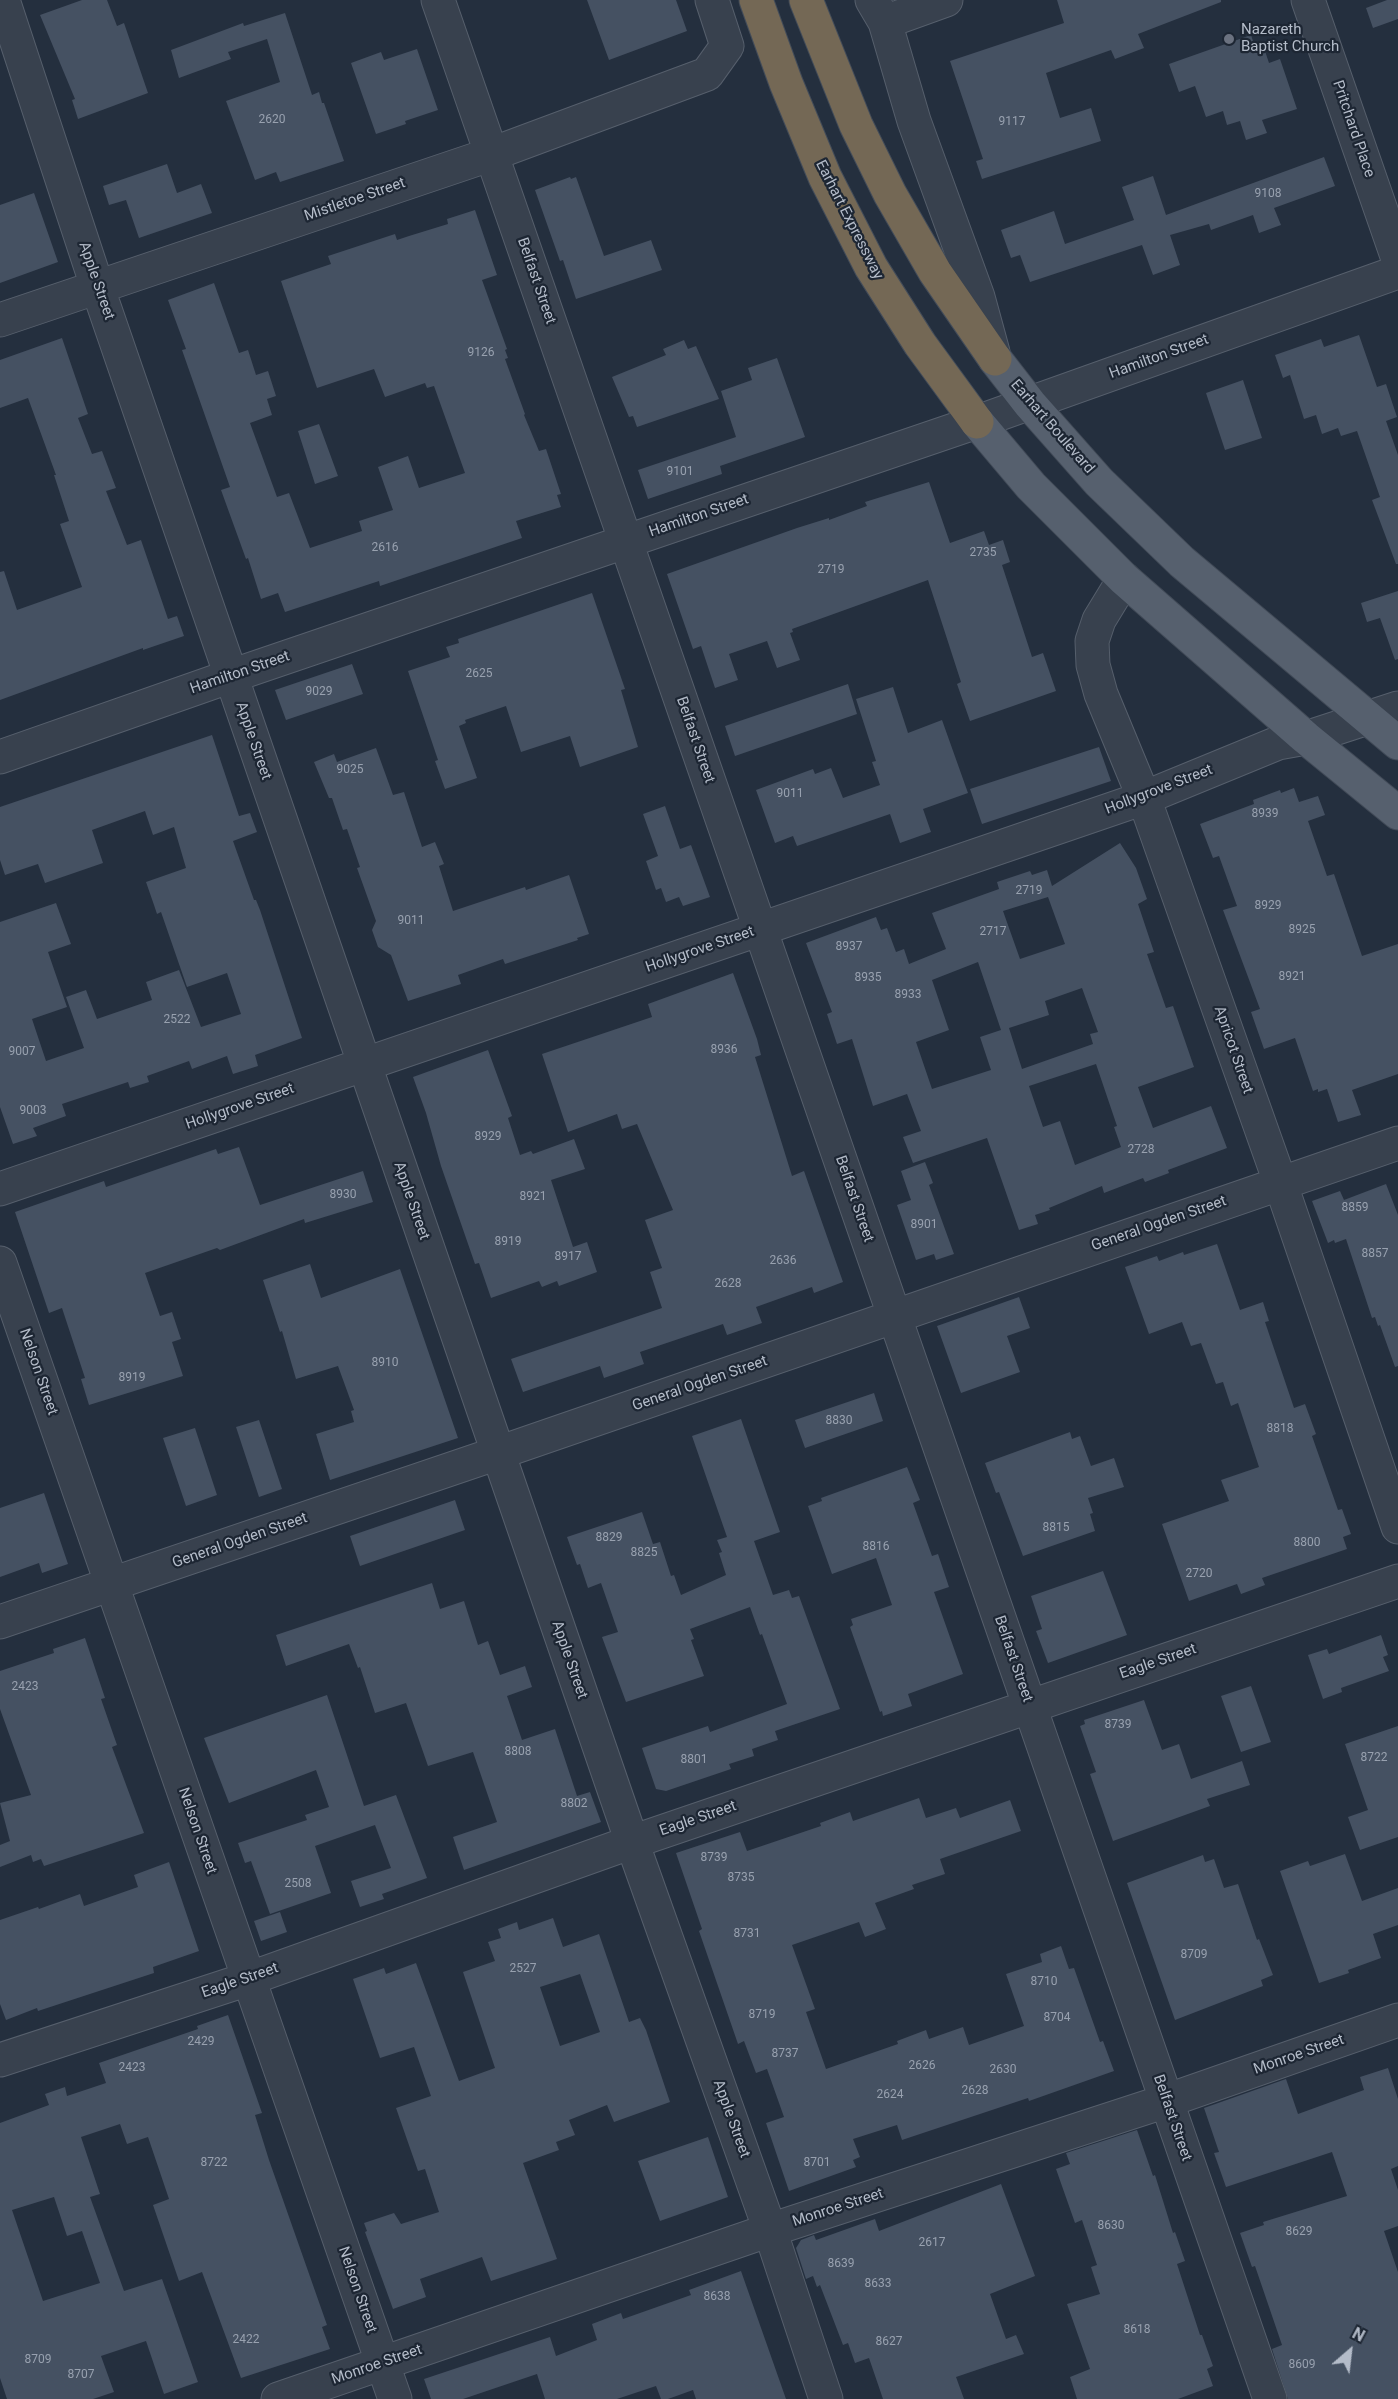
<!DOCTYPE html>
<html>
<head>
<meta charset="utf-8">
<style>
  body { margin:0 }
  #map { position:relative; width:1398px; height:2399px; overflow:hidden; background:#242f3e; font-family:Roboto,sans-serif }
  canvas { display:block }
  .north { position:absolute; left:1320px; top:2321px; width:60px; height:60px; -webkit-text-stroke:4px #1d2633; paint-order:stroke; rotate:28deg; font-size:16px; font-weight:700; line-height:24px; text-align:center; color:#b4bcc9 }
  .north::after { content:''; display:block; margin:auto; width:21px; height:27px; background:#b4bcc9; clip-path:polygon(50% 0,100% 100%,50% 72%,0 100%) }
</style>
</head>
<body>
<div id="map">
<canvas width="1398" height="2399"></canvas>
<div class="north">N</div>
</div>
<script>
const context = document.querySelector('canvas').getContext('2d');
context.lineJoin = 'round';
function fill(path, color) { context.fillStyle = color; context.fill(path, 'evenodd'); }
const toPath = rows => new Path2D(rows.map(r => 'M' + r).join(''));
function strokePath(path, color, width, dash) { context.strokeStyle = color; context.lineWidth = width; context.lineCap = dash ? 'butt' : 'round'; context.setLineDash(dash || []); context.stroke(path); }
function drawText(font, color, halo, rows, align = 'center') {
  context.font = font + ' Roboto,sans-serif'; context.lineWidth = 4.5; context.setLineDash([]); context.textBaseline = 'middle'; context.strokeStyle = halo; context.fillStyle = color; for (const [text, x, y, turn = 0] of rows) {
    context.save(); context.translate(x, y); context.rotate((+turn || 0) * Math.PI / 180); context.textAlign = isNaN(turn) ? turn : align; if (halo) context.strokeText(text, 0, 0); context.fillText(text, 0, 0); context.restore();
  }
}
fill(toPath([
  [82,0,107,0,117,26,124,23,148,93,78,119,72,100,75,99,40,15],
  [587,0,676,0,687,31,609,60],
  [1057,0,1221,0,1221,2,1138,34,1144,48,1115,59,1111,50,1046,73,1060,118,1091,108,1101,141,982,179,976,161,983,159,950,61,1064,23],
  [1387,0,1398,0,1398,19,1373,28,1366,8],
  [285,13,312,95,319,92,322,103,324,103,344,161,280,182,276,172,255,180,226,101,280,82,267,39,228,52,231,59,179,78,171,50,243,23,244,26],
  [1251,35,1255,47,1263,45,1269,63,1280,59,1297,109,1262,120,1267,133,1246,140,1240,121,1227,125,1223,111,1206,117,1195,86,1179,92,1169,64],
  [417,49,438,110,405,121,406,124,376,134,351,63,381,52,384,60],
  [1324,157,1335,186,1274,208,1281,225,1259,233,1253,215,1211,230,1209,224,1170,235,1180,265,1153,275,1142,245,1030,282,1020,255,1011,258,1001,230,1054,211,1065,244,1134,220,1122,187,1153,176,1166,215],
  [167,164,177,193,201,184,212,213,139,238,126,200,109,205,103,186],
  [570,177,571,179,576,177,604,256,651,240,662,270,576,299,563,260,560,261,535,190],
  [34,193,58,262,0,283,0,205],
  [475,210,497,275,482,280,507,349,505,350,508,358,505,359,525,414,524,415,539,451,546,449,561,494,557,495,561,507,516,521,522,538,380,586,379,581,285,612,278,593,261,599,248,558,246,559,221,490,230,487,182,350,186,349,168,300,214,283,239,353,248,350,256,375,268,371,276,396,267,399,272,415,250,423,277,497,289,493,310,548,362,531,359,521,393,510,378,467,408,456,419,488,465,473,434,386,427,388,425,383,385,397,374,369,317,388,281,281,331,264,328,256,395,234,397,240,409,236,448,224,447,219],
  [1359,335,1377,387,1386,384,1397,417,1386,421,1398,455,1398,564,1396,564,1372,500,1380,497,1357,431,1341,436,1338,428,1322,434,1316,415,1304,419,1290,375,1283,378,1275,355,1321,339,1324,347],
  [62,338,88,414,78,418,92,454,102,451,116,488,106,491,127,545,141,540,168,619,177,616,184,636,143,650,143,648,0,700,0,572,4,571,17,610,82,587,60,524,69,521,54,475,56,475,28,398,0,408,0,360],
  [684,340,688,349,696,346,719,399,637,427,633,416,629,417,612,377,666,355,663,349],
  [777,358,805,437,720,466,722,474,648,499,638,470,736,437,721,391,752,380,748,368],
  [1243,380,1262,438,1225,450,1206,393],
  [319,424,338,476,315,484,298,431],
  [929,482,950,543,984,531,989,545,1003,540,1010,562,1002,565,1032,657,1043,653,1056,691,970,721,957,684,961,682,928,580,792,629,793,632,790,633,800,660,777,668,767,641,729,654,738,680,715,688,701,646,693,649,667,574,797,528,829,518,829,520,867,506,865,502],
  [1398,591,1398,659,1395,660,1380,618,1367,622,1361,603],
  [592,593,625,689,621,690,638,747,580,767,570,736,521,752,506,706,465,720,466,723,459,726,477,778,445,789,435,761,438,760,408,671,450,657,446,647,459,643,458,639],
  [352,664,363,694,286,720,275,690],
  [848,684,857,714,735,756,725,726],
  [893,687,908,733,942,720,968,793,923,809,931,832,900,843,890,814,797,846,793,836,775,843,756,790,813,769,815,774,831,768,843,798,880,785,872,762,876,761,856,699],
  [212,735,239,816,250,813,257,832,233,841,254,900,256,900,260,910,302,1038,255,1055,258,1066,233,1074,227,1056,192,1069,189,1061,147,1076,149,1082,130,1088,128,1082,62,1104,66,1116,33,1128,37,1136,13,1144,0,1107,0,922,56,903,71,944,48,952,67,1007,32,1019,46,1061,84,1048,66,997,86,990,97,1019,152,1000,146,982,179,970,201,1027,241,1014,227,973,187,987,161,912,157,914,154,905,146,882,186,868,174,827,153,835,145,811,92,830,103,863,45,883,38,864,5,875,0,860,0,807],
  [1099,747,1111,781,982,824,970,789],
  [376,748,393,795,404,792,422,847,435,842,444,864,439,866,453,911,525,887,526,890,569,875,589,934,577,938,578,940,505,964,503,959,458,975,461,984,408,1001,391,955,378,947,372,930,376,921,357,868,360,867,347,829,343,830,332,798,329,798,314,762,334,754,337,762],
  [1294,788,1299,802,1318,796,1325,815,1308,821,1327,876,1334,874,1362,956,1398,944,1398,1074,1352,1090,1361,1115,1338,1122,1327,1089,1318,1092,1318,1089,1313,1091,1295,1038,1264,1049,1251,1012,1260,1009,1223,910,1237,906,1219,856,1213,858,1200,824,1254,804,1253,800,1280,790,1281,793],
  [665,806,680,849,691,845,710,897,683,906,679,897,666,902,661,888,656,890,646,861,658,856,643,814],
  [1120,843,1136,868,1147,899,1138,904,1154,952,1147,954,1166,1008,1173,1006,1194,1067,1138,1087,1153,1128,1211,1106,1227,1148,1168,1170,1169,1173,1145,1182,1143,1178,1104,1193,1102,1186,1049,1208,1050,1210,1035,1215,1038,1224,1019,1230,987,1138,913,1163,903,1137,921,1131,907,1094,873,1106,852,1039,837,1044,827,1014,832,1012,806,943,876,917,881,930,887,928,896,952,904,949,909,964,946,949,932,913,999,889,997,882,1030,871,1032,875,1047,870,1052,886],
  [1048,897,1065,944,1020,959,1003,911],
  [978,962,1001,1030,980,1037,991,1070,932,1089,916,1042,949,1030,932,980],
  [1082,988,1098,1032,1090,1034,1093,1044,1022,1069,1009,1028,1049,1015,1045,1001],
  [1096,1064,1117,1126,1114,1127,1121,1147,1075,1165,1060,1121,1043,1127,1029,1086],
  [733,973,757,1039,761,1055,755,1057,792,1176,804,1171,843,1282,814,1293,812,1287,756,1307,762,1323,727,1335,723,1324,640,1352,644,1364,604,1378,600,1366,523,1392,511,1359,662,1308,650,1272,662,1268,645,1220,673,1210,637,1124,622,1129,617,1114,568,1132,542,1054,652,1017,648,1004],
  [488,1050,512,1116,508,1118,520,1155,531,1151,533,1154,574,1139,585,1169,551,1180,573,1247,587,1242,597,1272,559,1286,557,1281,542,1287,539,1281,491,1298,479,1263,475,1264,441,1166,426,1113,413,1077],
  [239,1147,260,1205,363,1171,373,1202,305,1223,304,1219,220,1250,217,1248,145,1273,160,1316,172,1312,181,1339,172,1342,183,1376,89,1405,81,1379,85,1378,62,1308,49,1313,15,1212,104,1181,106,1187,216,1149,218,1154],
  [925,1162,933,1183,929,1185,954,1254,936,1260,934,1254,916,1260,897,1205,911,1200,901,1171],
  [1386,1184,1398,1215,1398,1366,1395,1367,1380,1325,1378,1326,1375,1317,1372,1318,1346,1239,1335,1243,1334,1240,1328,1243,1312,1201,1340,1191,1344,1200],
  [1217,1244,1240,1310,1263,1302,1269,1321,1265,1322,1294,1408,1305,1404,1316,1434,1312,1436,1338,1510,1342,1509,1351,1534,1343,1537,1347,1549,1262,1578,1265,1585,1241,1594,1237,1584,1189,1601,1162,1524,1229,1501,1221,1480,1259,1467,1238,1403,1231,1406,1223,1382,1216,1384,1201,1343,1191,1346,1182,1322,1149,1334,1125,1267,1157,1256,1159,1261,1183,1252,1184,1255],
  [310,1264,321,1298,400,1269,458,1438,330,1480,316,1434,354,1422,351,1411,354,1410,338,1366,296,1379,282,1331,280,1332,263,1280],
  [1019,1297,1030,1328,1007,1336,1020,1372,961,1393,937,1326],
  [874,1393,883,1421,805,1448,795,1420],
  [741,1419,780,1532,754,1541,773,1595,789,1590,792,1598,799,1596,840,1709,775,1731,778,1740,752,1749,754,1756,729,1764,731,1769,666,1791,656,1789,642,1748,708,1726,710,1732,787,1704,762,1634,760,1635,750,1607,690,1629,694,1639,691,1640,704,1676,626,1702,602,1637,618,1632,601,1583,588,1588,580,1564,577,1565,567,1537,642,1512,653,1544,660,1542,671,1576,674,1575,681,1595,726,1575,719,1553,722,1552,717,1540,727,1537,692,1436],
  [259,1420,282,1489,259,1497,236,1427],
  [195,1428,217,1495,186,1506,163,1438],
  [1070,1432,1072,1439,1080,1436,1091,1466,1114,1458,1124,1487,1088,1498,1093,1513,1090,1514,1095,1531,1023,1556,999,1492,996,1493,985,1463],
  [907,1467,920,1500,913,1503,932,1556,938,1554,949,1587,934,1592,963,1674,908,1694,912,1706,883,1716,882,1711,880,1712,850,1627,853,1625,851,1619,892,1605,876,1558,832,1574,808,1506,822,1501,821,1498],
  [44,1493,68,1564,42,1573,39,1563,0,1577,0,1508],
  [455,1500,465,1530,360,1566,350,1536],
  [1103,1571,1127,1635,1048,1663,1036,1631,1042,1629,1031,1596],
  [432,1583,440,1609,464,1601,478,1645,488,1641,500,1675,525,1666,532,1687,507,1696,522,1740,555,1729,577,1796,590,1792,601,1822,464,1870,453,1837,497,1822,473,1752,428,1766,406,1703,375,1713,360,1667,358,1668,349,1644,286,1666,276,1635],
  [1381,1635,1388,1655,1383,1657,1389,1671,1341,1688,1342,1692,1323,1699,1308,1655,1327,1649,1329,1654],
  [85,1638,105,1698,101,1699,117,1745,112,1747,144,1833,44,1866,41,1859,33,1862,31,1855,0,1867,0,1845,10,1841,0,1803,31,1795,0,1709,0,1671,54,1653,53,1649],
  [1251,1686,1271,1742,1241,1752,1221,1696],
  [327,1695,364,1806,396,1795,427,1878,382,1894,384,1899,360,1907,351,1881,391,1868,375,1825,315,1846,331,1893,270,1914,251,1861,245,1863,238,1843,307,1820,305,1815,329,1807,316,1770,229,1803,204,1738],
  [1144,1700,1162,1750,1179,1744,1191,1779,1242,1761,1250,1785,1207,1799,1210,1806,1113,1841,1090,1774,1096,1772,1080,1726,1085,1724,1084,1720],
  [1398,1726,1398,1837,1360,1850,1348,1817,1368,1810,1345,1744],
  [919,1798,926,1818,956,1808,960,1818,1010,1800,1021,1831,940,1859,945,1874,912,1885,914,1889,875,1903,886,1929,865,1937,859,1922,792,1945,815,2009,806,2012,826,2069,898,2044,897,2041,926,2030,929,2039,963,2027,969,2045,1024,2026,1006,1974,1042,1962,1040,1954,1061,1946,1069,1969,1074,1968,1100,2042,1103,2041,1114,2071,1029,2101,1028,2098,902,2140,897,2125,853,2139,860,2157,853,2160,856,2167,789,2191,766,2123,784,2117,767,2069,756,2073,744,2041,738,2044,699,1931,702,1929,676,1853,740,1832,747,1851,821,1826,820,1823,850,1812,853,1821],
  [1345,1854,1362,1901,1398,1888,1398,1925,1373,1934,1381,1958,1348,1970,1349,1973,1319,1983,1280,1871,1308,1861,1310,1866],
  [1203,1855,1205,1862,1214,1859,1224,1888,1238,1884,1257,1940,1259,1939,1273,1975,1261,1980,1263,1986,1175,2020,1127,1883],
  [169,1862,199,1951,153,1967,154,1973,38,2011,37,2008,6,2020,0,2004,0,1920,38,1907,39,1909,80,1894,84,1906,138,1887,134,1875],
  [280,1912,287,1932,261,1941,254,1921],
  [553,1918,563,1947,599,1934,629,2022,640,2018,646,2030,670,2102,614,2122,607,2105,569,2120,575,2135,556,2142,559,2150,523,2163,557,2259,491,2281,482,2257,420,2279,426,2297,393,2309,365,2232,367,2231,364,2223,394,2213,401,2224,439,2212,425,2169,418,2171,396,2108,431,2096,414,2047,380,2058,353,1979,384,1968,386,1974,416,1963,459,2081,495,2068,463,1972,495,1961,488,1942,501,1938,498,1929,517,1922,519,1930],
  [580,1974,600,2032,560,2046,540,1987],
  [228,2015,262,2113,255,2115,269,2160,327,2325,322,2327,330,2349,241,2378,202,2272,179,2281,153,2205,169,2199,148,2137,127,2144,120,2124,81,2137,100,2194,90,2197,124,2291,162,2279,198,2382,164,2394,146,2341,101,2356,114,2392,93,2399,7,2399,0,2378,0,2123,49,2105,45,2094,65,2087,67,2096,106,2083,99,2063,198,2029,197,2026],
  [54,2197,67,2236,82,2231,100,2283,43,2301,12,2210],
  [1388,2068,1398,2099,1398,2166,1391,2169,1398,2190,1398,2226,1384,2231,1398,2272,1398,2399,1288,2399,1272,2349,1282,2345,1255,2266,1252,2267,1240,2233,1264,2225,1263,2222,1347,2196,1332,2152,1226,2187,1214,2153,1219,2152,1204,2108,1286,2079,1298,2114,1364,2090,1360,2077],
  [1137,2130,1153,2176,1155,2175,1173,2233,1175,2232,1185,2261,1177,2264,1200,2335,1202,2335,1213,2366,1207,2369,1213,2386,1178,2399,1077,2399,1070,2377,1090,2369,1067,2304,1100,2294,1091,2267,1097,2265,1082,2220,1075,2223,1056,2169,1070,2164,1066,2153],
  [708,2137,728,2197,660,2221,638,2161],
  [1001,2184,1035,2276,990,2294,1006,2339,1016,2335,1024,2354,956,2377,964,2399,883,2399,869,2358,855,2363,848,2343,843,2345,820,2285,817,2287,813,2276,806,2279,796,2248,801,2240,814,2235,816,2240,875,2219,879,2231],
  [741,2271,786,2399,696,2399,693,2390,668,2399,661,2399,656,2386,617,2399,545,2399,537,2374,463,2399,431,2399,424,2379,550,2337,556,2356,597,2340,592,2324,621,2313,623,2319,691,2295,689,2290]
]), '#455162');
const minor = toPath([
  [3,0,97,286,632,1842,770,2230,826,2399],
  [438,0,1270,2399],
  [872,0,885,22,914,121,978,297,993,352],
  [1308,0,1398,259],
  [885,22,946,0],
  [0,320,492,154,707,74,727,46,712,0],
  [1124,579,1099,620,1092,641,1093,665,1101,694,1144,798,1280,1182,1398,1527],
  [0,757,231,676,977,422,1398,272],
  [0,1189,1144,798,1278,743,1306,738,1398,708],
  [0,1263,395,2399],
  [0,1622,498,1453,1398,1143],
  [0,2060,248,1979,632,1842,1398,1581],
  [278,2399,770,2230,1166,2101,1398,2020]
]);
const major = toPath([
  [995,359,1030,404,1099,482,1182,562,1398,743],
  [977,422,1031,486,1124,579,1306,738,1398,813]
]);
const highway = toPath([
  [756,0,786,83,825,177,871,267,920,344,977,422],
  [806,0,856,125,890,194,935,272,995,359]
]);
strokePath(minor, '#565f6c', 35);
strokePath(major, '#414a57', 35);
strokePath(highway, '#434c59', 35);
strokePath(minor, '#38414e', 33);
strokePath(major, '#56606e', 33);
strokePath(highway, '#746855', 33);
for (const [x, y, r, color] of [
  [1229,39,6,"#6b7280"]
]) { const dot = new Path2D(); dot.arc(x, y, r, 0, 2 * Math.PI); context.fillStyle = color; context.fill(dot); strokePath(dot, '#1d2633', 2); }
drawText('12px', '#98a1af', null, [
  ["2620",272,120],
  ["9117",1012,122],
  ["9108",1268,194],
  ["9126",481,353],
  ["9101",680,472],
  ["2616",385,548],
  ["2735",983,553],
  ["2719",831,570],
  ["2625",479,674],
  ["9029",319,692],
  ["9025",350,770],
  ["9011",790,794],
  ["8939",1265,814],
  ["2719",1029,891],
  ["8929",1268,906],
  ["9011",411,921],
  ["8925",1302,930],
  ["2717",993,932],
  ["8937",849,947],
  ["8921",1292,977],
  ["8935",868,978],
  ["8933",908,995],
  ["2522",177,1020],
  ["8936",724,1050],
  ["9007",22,1052],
  ["9003",33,1111],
  ["8929",488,1137],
  ["2728",1141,1150],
  ["8930",343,1195],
  ["8921",533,1197],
  ["8859",1355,1208],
  ["8901",924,1225],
  ["8919",508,1242],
  ["8857",1375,1254],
  ["8917",568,1257],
  ["2636",783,1261],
  ["2628",728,1284],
  ["8910",385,1363],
  ["8919",132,1378],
  ["8830",839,1421],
  ["8818",1280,1429],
  ["8815",1056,1528],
  ["8829",609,1538],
  ["8800",1307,1543],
  ["8816",876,1547],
  ["8825",644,1553],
  ["2720",1199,1574],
  ["2423",25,1687],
  ["8739",1118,1725],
  ["8808",518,1752],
  ["8722",1374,1758],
  ["8801",694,1760],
  ["8802",574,1804],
  ["8739",714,1858],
  ["8735",741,1878],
  ["2508",298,1884],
  ["8731",747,1934],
  ["8709",1194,1955],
  ["2527",523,1969],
  ["8710",1044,1982],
  ["8719",762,2015],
  ["8704",1057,2018],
  ["2429",201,2042],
  ["8737",785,2054],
  ["2626",922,2066],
  ["2423",132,2068],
  ["2630",1003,2070],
  ["2628",975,2091],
  ["2624",890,2095],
  ["8722",214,2163],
  ["8701",817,2163],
  ["8630",1111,2226],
  ["8629",1299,2232],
  ["2617",932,2243],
  ["8639",841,2264],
  ["8633",878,2284],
  ["8638",717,2297],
  ["8618",1137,2330],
  ["2422",246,2340],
  ["8627",889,2342],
  ["8709",38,2360],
  ["8609",1302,2365],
  ["8707",81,2375]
]);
drawText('15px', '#b4bcc9', '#1d2633', [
  ["Nazareth",1241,30],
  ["Baptist Church",1241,47]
], 'left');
drawText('15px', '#b4bcc9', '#1d2633', [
  ["Pritchard Place",1353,129,71],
  ["Mistletoe Street",355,200,-19],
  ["Earhart Expressway",849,220,63],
  ["Apple Street",96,281,71],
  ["Belfast Street",536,281,71],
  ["Hamilton Street",1159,357,-20],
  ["Earhart Boulevard",1052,427,49],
  ["Hamilton Street",699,516,-19],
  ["Hamilton Street",240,673,-19],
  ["Belfast Street",695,740,71],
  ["Apple Street",253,741,71],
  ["Hollygrove Street",1159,790,-21],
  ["Hollygrove Street",700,950,-19],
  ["Apricot Street",1233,1050,71],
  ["Hollygrove Street",240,1107,-19],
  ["Belfast Street",854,1199,71],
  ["Apple Street",411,1201,71],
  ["General Ogden Street",1159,1224,-19],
  ["Nelson Street",38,1372,71],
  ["General Ogden Street",700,1384,-19],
  ["General Ogden Street",240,1541,-19],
  ["Belfast Street",1013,1659,71],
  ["Apple Street",569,1660,71],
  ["Eagle Street",1158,1662,-19],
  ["Eagle Street",698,1819,-19],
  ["Nelson Street",197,1831,71],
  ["Eagle Street",240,1981,-19],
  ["Monroe Street",1299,2055,-19],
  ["Belfast Street",1172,2118,71],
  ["Apple Street",731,2119,70],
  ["Monroe Street",838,2208,-18],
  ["Nelson Street",357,2290,71],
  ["Monroe Street",377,2365,-19]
]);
</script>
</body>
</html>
